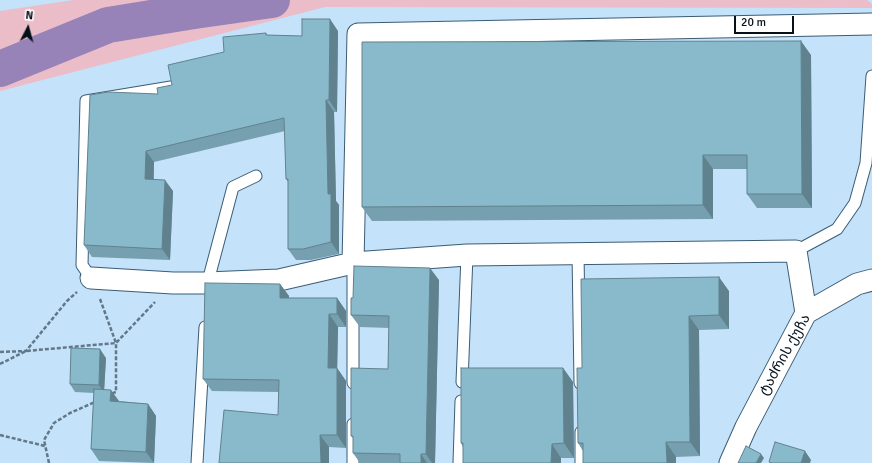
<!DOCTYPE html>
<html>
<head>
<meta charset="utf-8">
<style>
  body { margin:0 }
  #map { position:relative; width:872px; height:463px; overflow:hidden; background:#c4e2f9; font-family:Signika,sans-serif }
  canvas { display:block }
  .north { position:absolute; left:8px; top:8px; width:40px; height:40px; -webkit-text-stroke:3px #fefefe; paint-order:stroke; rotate:6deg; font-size:11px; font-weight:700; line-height:16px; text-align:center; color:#04101a }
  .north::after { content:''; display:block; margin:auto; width:14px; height:18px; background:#04101a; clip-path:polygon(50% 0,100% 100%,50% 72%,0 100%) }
  .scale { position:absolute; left:734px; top:16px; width:60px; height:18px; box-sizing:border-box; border:2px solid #04101a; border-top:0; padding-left:5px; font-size:12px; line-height:14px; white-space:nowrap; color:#04101a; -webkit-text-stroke:3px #fefefe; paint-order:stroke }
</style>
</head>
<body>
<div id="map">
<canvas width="872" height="463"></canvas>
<div class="north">N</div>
<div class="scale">20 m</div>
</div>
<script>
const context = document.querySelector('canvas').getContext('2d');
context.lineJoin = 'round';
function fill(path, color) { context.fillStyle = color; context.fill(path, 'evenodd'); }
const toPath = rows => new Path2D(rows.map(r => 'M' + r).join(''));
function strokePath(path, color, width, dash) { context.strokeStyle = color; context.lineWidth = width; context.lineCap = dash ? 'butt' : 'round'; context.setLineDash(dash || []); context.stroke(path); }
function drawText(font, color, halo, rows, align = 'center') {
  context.font = font + ' Signika,"Noto Sans Georgian",sans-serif'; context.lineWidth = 3; context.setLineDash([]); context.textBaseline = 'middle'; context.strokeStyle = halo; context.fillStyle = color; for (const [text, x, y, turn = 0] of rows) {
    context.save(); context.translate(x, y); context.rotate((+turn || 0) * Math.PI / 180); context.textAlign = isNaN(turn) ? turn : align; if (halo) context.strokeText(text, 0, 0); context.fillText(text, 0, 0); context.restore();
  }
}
fill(toPath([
  [73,0,867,0,872,4,872,8,325,7,0,91,0,11]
]), '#ebbdc8');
strokePath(toPath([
  [0,69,108,25,194,11,272,0]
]), '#9783b7', 36);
const lane = toPath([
  [796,251,837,229,855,203,866,163,872,76],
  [578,253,580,383],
  [91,278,82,265,86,101,171,87],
  [207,285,233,187,256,176],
  [462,382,467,255],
  [353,383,353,263],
  [353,424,353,463],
  [581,432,581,463],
  [197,463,205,327],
  [459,463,461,401]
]);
const street = toPath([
  [353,263,358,34,872,24],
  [91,278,173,283,207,283,279,280,353,263,467,255,796,251,806,313],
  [730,463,746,427,806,313,857,284,872,280]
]);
strokePath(lane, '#3b5c75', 13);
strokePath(street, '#3b5c75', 23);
strokePath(toPath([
  [100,299,116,343,116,392,110,394],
  [0,352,26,351,67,301,77,292],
  [0,364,26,351,116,343,155,302],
  [0,435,45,446],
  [49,463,44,440,54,423,70,413,95,402]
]), '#627787', 2.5, [4, 2]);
strokePath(lane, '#fff', 11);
strokePath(street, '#fff', 21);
fill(toPath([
  [338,31,337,112,334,112,336,201,339,205,339,254,311,260,296,260,288,249,288,182,286,179,285,131,154,162,154,179,173,191,170,260,92,257,84,245,158,94,224,52,266,33,267,35,302,36],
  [811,55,812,208,757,208,747,194,747,169,713,169,713,219,372,221,362,207],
  [439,280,435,463,360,463,353,453,353,438,351,436,388,369,389,328,360,327,351,315,353,298],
  [280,284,289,296,289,298,337,298,346,311,346,327,338,327,337,368,346,381,346,448,329,447,329,463,219,463,278,415,279,392,212,391,203,379],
  [729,291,729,329,699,330,700,456,676,457,583,451,578,443,582,368],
  [106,358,104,390,119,401,148,404,156,416,154,463,99,461,91,449,94,393,75,392,70,384],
  [563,368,573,382,574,458,561,458,561,463,463,463,463,447,461,443]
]), '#76a0af');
fill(toPath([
  [330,19,338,31,337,112,329,100],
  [801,41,811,55,812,208,802,194],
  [326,100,334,112,336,201,339,205,339,254,331,242,328,194],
  [146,151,154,162,153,190,145,179],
  [703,155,713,169,713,219,703,205],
  [165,180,173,191,170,260,162,249],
  [430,268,439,280,435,463,432,463,426,454],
  [719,277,729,291,729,329,719,315],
  [280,284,289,296,289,310,280,298],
  [337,298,346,311,346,327,337,314],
  [329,314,338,327,337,381,328,368],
  [689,316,699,330,700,456,690,442],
  [100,349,106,358,104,393,99,385],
  [337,368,346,381,346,448,337,435],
  [563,368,573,382,574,458,564,443],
  [111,390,119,401,110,401],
  [148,404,156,416,154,463,146,452],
  [320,435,329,447,329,463,321,463],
  [666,442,676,457,676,463,667,463],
  [552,444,561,458,561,463,551,463],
  [805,451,811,460,810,463,801,463],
  [421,454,427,463,421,463],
  [761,454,764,458,761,463,756,463]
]), '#60828e');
const building = toPath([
  [302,19,330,19,329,100,326,100,328,194,331,194,331,242,303,249,288,249,288,179,286,179,284,118,146,151,145,179,165,180,162,249,84,245,90,95,108,92,158,94,157,88,172,85,168,65,224,52,223,37,266,33,266,35,302,36,302,19],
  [801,41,802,194,747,194,747,155,703,155,703,205,362,207,362,42,801,41],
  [354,266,430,268,426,454,421,454,421,463,400,463,400,454,353,453,353,436,351,436,351,368,388,369,389,316,351,315,351,298,353,298,354,266],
  [719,277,719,315,689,316,690,442,666,442,667,463,583,463,583,443,578,443,577,368,582,368,581,279,719,277],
  [205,283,280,284,280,298,337,298,337,314,329,314,328,368,337,368,337,435,320,435,321,463,219,463,224,410,278,415,279,380,203,379,205,283],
  [71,348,100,349,99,385,70,384,71,348],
  [461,368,563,368,564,443,552,444,551,463,463,463,463,443,461,443,461,368],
  [94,389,111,390,110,401,148,404,146,452,91,449,94,389],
  [775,442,805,451,801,463,772,463,769,462,775,442],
  [746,446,761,454,756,463,738,463,746,446]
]);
fill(building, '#89bacb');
strokePath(building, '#60828e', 1);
drawText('14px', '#04101a', '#fefefe', [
  ["ტაძრის ქუჩა",785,355,-61]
]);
</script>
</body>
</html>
